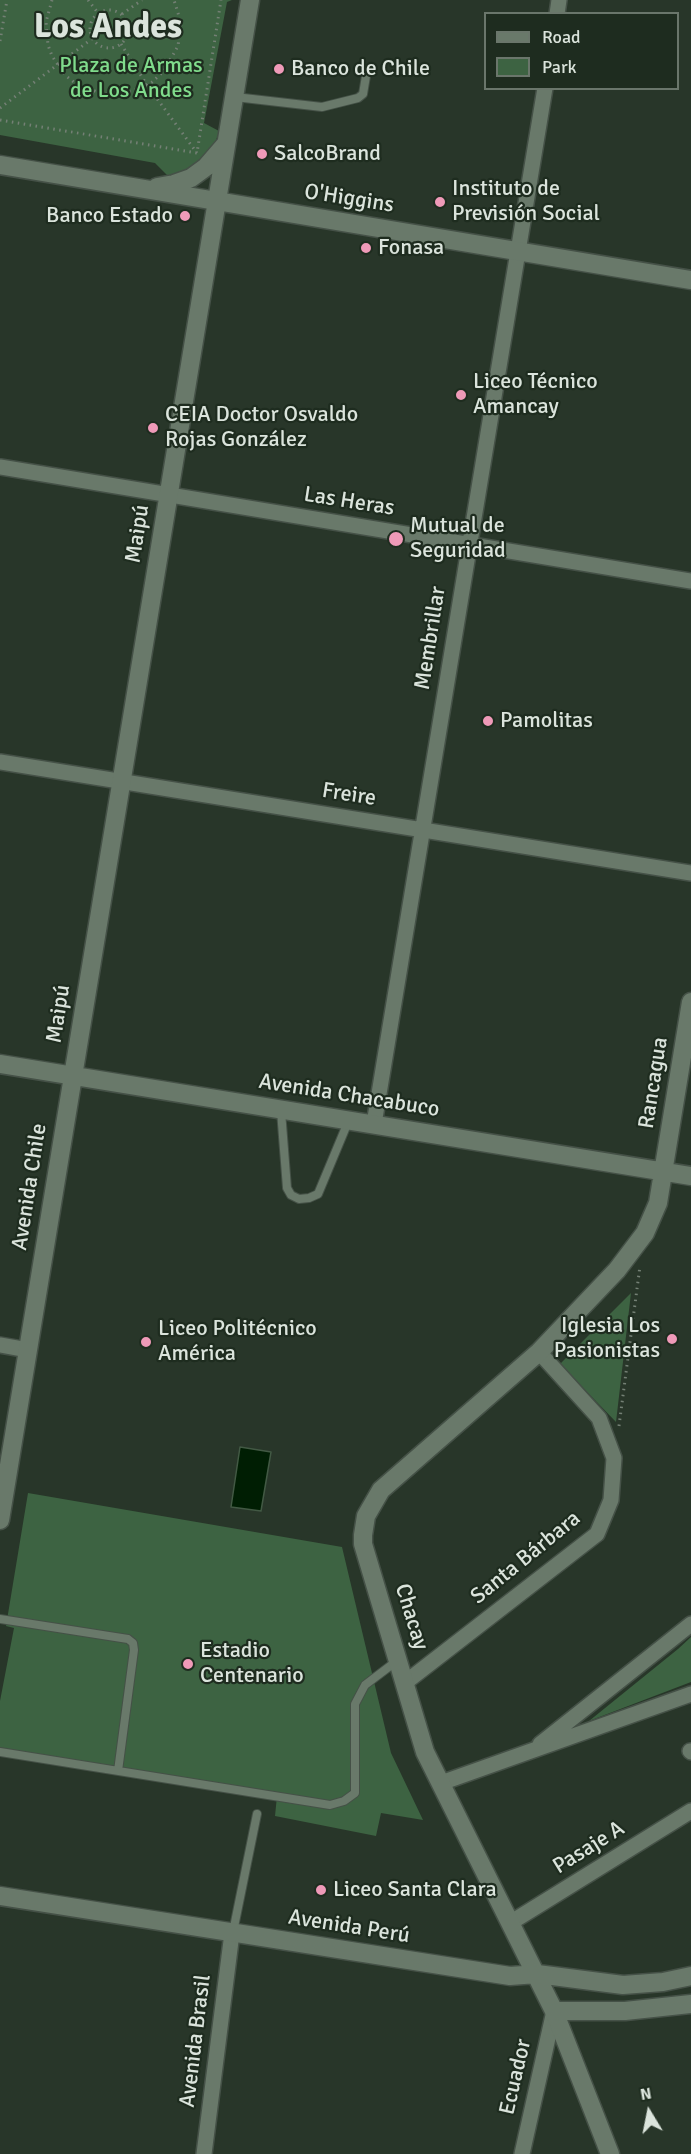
<!DOCTYPE html>
<html>
<head>
<meta charset="utf-8">
<style>
  body { margin:0 }
  #map { position:relative; width:691px; height:2154px; overflow:hidden; background:#283629; font-family:Signika,sans-serif }
  canvas { display:block }
  .legend { position:absolute; left:484px; top:12px; width:195px; height:78px; box-sizing:border-box; background:#1e2c1f; border:2px solid #6a766b; margin:0; padding:8px 10px; list-style:none; font-size:18px; color:#dbe4dc }
  .legend li { display:flex; align-items:center; gap:12px; height:30px }
  .legend b { width:30px; border:2px solid #6a766b }
  .north { position:absolute; left:619px; top:2082px; width:60px; height:60px; -webkit-text-stroke:4px #1e2c1f; paint-order:stroke; rotate:350deg; font-size:16px; font-weight:700; line-height:24px; text-align:center; color:#dbe4dc }
  .north::after { content:''; display:block; margin:auto; width:21px; height:27px; background:#dbe4dc; clip-path:polygon(50% 0,100% 100%,50% 72%,0 100%) }
</style>
</head>
<body>
<div id="map">
<canvas width="691" height="2154"></canvas>
<ul class="legend">
<li><b style="height:8px;background:#69796a"></b>Road</li>
<li><b style="height:16px;background:#3d6342"></b>Park</li>
</ul>
<div class="north">N</div>
</div>
<script>
const context = document.querySelector('canvas').getContext('2d');
context.lineJoin = 'round';
function fill(path, color) { context.fillStyle = color; context.fill(path, 'evenodd'); }
const toPath = rows => new Path2D(rows.map(r => 'M' + r).join(''));
function strokePath(path, color, width, dash) { context.strokeStyle = color; context.lineWidth = width; context.lineCap = dash ? 'butt' : 'round'; context.setLineDash(dash || []); context.stroke(path); }
function drawText(font, color, halo, rows, align = 'center') {
  context.font = font + ' Signika,sans-serif'; context.lineWidth = 4.5; context.setLineDash([]); context.textBaseline = 'middle'; context.strokeStyle = halo; context.fillStyle = color; for (const [text, x, y, turn = 0] of rows) {
    context.save(); context.translate(x, y); context.rotate((+turn || 0) * Math.PI / 180); context.textAlign = isNaN(turn) ? turn : align; if (halo) context.strokeText(text, 0, 0); context.fillText(text, 0, 0); context.restore();
  }
}
fill(toPath([
  [0,0,232,0,227,2,204,123,219,131,213,150,194,168,169,177,155,163,0,135],
  [631,1293,616,1422,560,1364],
  [28,1493,342,1547,391,1753,423,1820,381,1813,376,1836,275,1816,277,1796,0,1749,0,1701,14,1628,6,1626],
  [691,1637,691,1682,589,1721,678,1649]
]), '#3d6342');
const water = toPath([
  [240,1447,271,1452,261,1511,231,1507,240,1447]
]);
fill(water, '#001e03');
strokePath(water, '#425944', 1.5);
const lane = toPath([
  [235,97,322,107,358,98,363,94,367,70],
  [281,1111,287,1188,291,1195,299,1199,309,1198,318,1194,348,1122],
  [0,1619,128,1639,133,1643,134,1650,118,1771],
  [0,1752,330,1805,344,1801,355,1793,355,1704,365,1685,398,1660],
  [233,1932,257,1814]
]);
const street = toPath([
  [557,14,559,0],
  [0,467,691,581],
  [0,762,691,873],
  [374,1124,545,88],
  [0,1345,28,1350],
  [406,1682,597,1534,611,1500,614,1458,599,1418,539,1352],
  [540,1744,691,1624],
  [690,1751,691,1752],
  [441,1783,691,1694],
  [510,1923,691,1811],
  [204,2154,232,1933],
  [522,2154,554,2011]
]);
const secondary = toPath([
  [0,165,691,280],
  [157,187,174,184,191,178,206,167,225,145],
  [0,1064,691,1176],
  [0,1520,250,0],
  [0,1896,510,1976,537,1974,623,1985,663,1982,691,1976],
  [554,2011,625,2011,691,2004],
  [610,2154,554,2011,425,1752,363,1544,363,1535,366,1516,381,1490,539,1352,617,1270,645,1233,658,1203,691,1002]
]);
strokePath(lane, '#455147', 10);
strokePath(street, '#455147', 18);
strokePath(secondary, '#455147', 21);
strokePath(toPath([
  [52,0,46,22,48,45,52,56,65,75,75,83,102,94,131,92,152,82,164,71,178,46,181,23,174,0],
  [88,0,98,13],
  '90 29a19 19 0 1 1 38 0a19 19 0 1 1-38 0Z',
  [122,14,142,0],
  [0,41,7,0],
  [121,44,147,85,197,153],
  [0,108,93,38],
  [0,120,197,153,221,0],
  [619,1426,640,1266]
]), '#748075', 3, [1.5, 4.5]);
strokePath(lane, '#69796a', 8);
strokePath(street, '#69796a', 15);
strokePath(secondary, '#69796a', 18);
for (const [x, y, r, color] of [
  [279,69,6,"#ef9ab8"],
  [262,154,6,"#ef9ab8"],
  [440,202,6,"#ef9ab8"],
  [185,216,6,"#ef9ab8"],
  [366,248,6,"#ef9ab8"],
  [461,395,6,"#ef9ab8"],
  [153,428,6,"#ef9ab8"],
  [396,539,8,"#ef9ab8"],
  [488,721,6,"#ef9ab8"],
  [672,1339,6,"#ef9ab8"],
  [146,1342,6,"#ef9ab8"],
  [188,1664,6,"#ef9ab8"],
  [321,1890,6,"#ef9ab8"]
]) { const dot = new Path2D(); dot.arc(x, y, r, 0, 2 * Math.PI); context.fillStyle = color; context.fill(dot); strokePath(dot, '#1e2c1f', 2); }
drawText('22px', '#80dc8c', '#1e2c1f', [
  ["Plaza de Armas",131,66],
  ["de Los Andes",131,91]
]);
drawText('22px', '#dbe4dc', '#1e2c1f', [
  ["Banco de Chile",291,69],
  ["SalcoBrand",274,154],
  ["Instituto de",452,189],
  ["Previsión Social",452,214],
  ["Banco Estado",173,216,"right"],
  ["Fonasa",378,248],
  ["Liceo Técnico",473,382],
  ["Amancay",473,407],
  ["CEIA Doctor Osvaldo",165,415],
  ["Rojas González",165,440],
  ["Mutual de",410,526],
  ["Seguridad",410,551],
  ["Pamolitas",500,721],
  ["Iglesia Los",660,1326,"right"],
  ["Pasionistas",660,1351,"right"],
  ["Liceo Politécnico",158,1329],
  ["América",158,1354],
  ["Estadio",200,1651],
  ["Centenario",200,1676],
  ["Liceo Santa Clara",333,1890]
], 'left');
drawText('22px', '#dbe4dc', '#1e2c1f', [
  ["O'Higgins",349,199,9],
  ["Las Heras",349,502,9],
  ["Maipú",138,534,-81],
  ["Membrillar",431,638,-81],
  ["Freire",349,795,9],
  ["Maipú",59,1014,-81],
  ["Rancagua",654,1083,-81],
  ["Avenida Chacabuco",349,1096,9],
  ["Avenida Chile",30,1187,-81],
  ["Santa Bárbara",526,1558,-39],
  ["Chacay",411,1617,73],
  ["Pasaje A",589,1848,-32],
  ["Avenida Perú",349,1927,9],
  ["Avenida Brasil",196,2041,-83],
  ["Ecuador",516,2077,-77]
]);
drawText('bold 34px', '#dbe4dc', '#1e2c1f', [
  ["Los Andes",108,28]
]);
</script>
</body>
</html>
